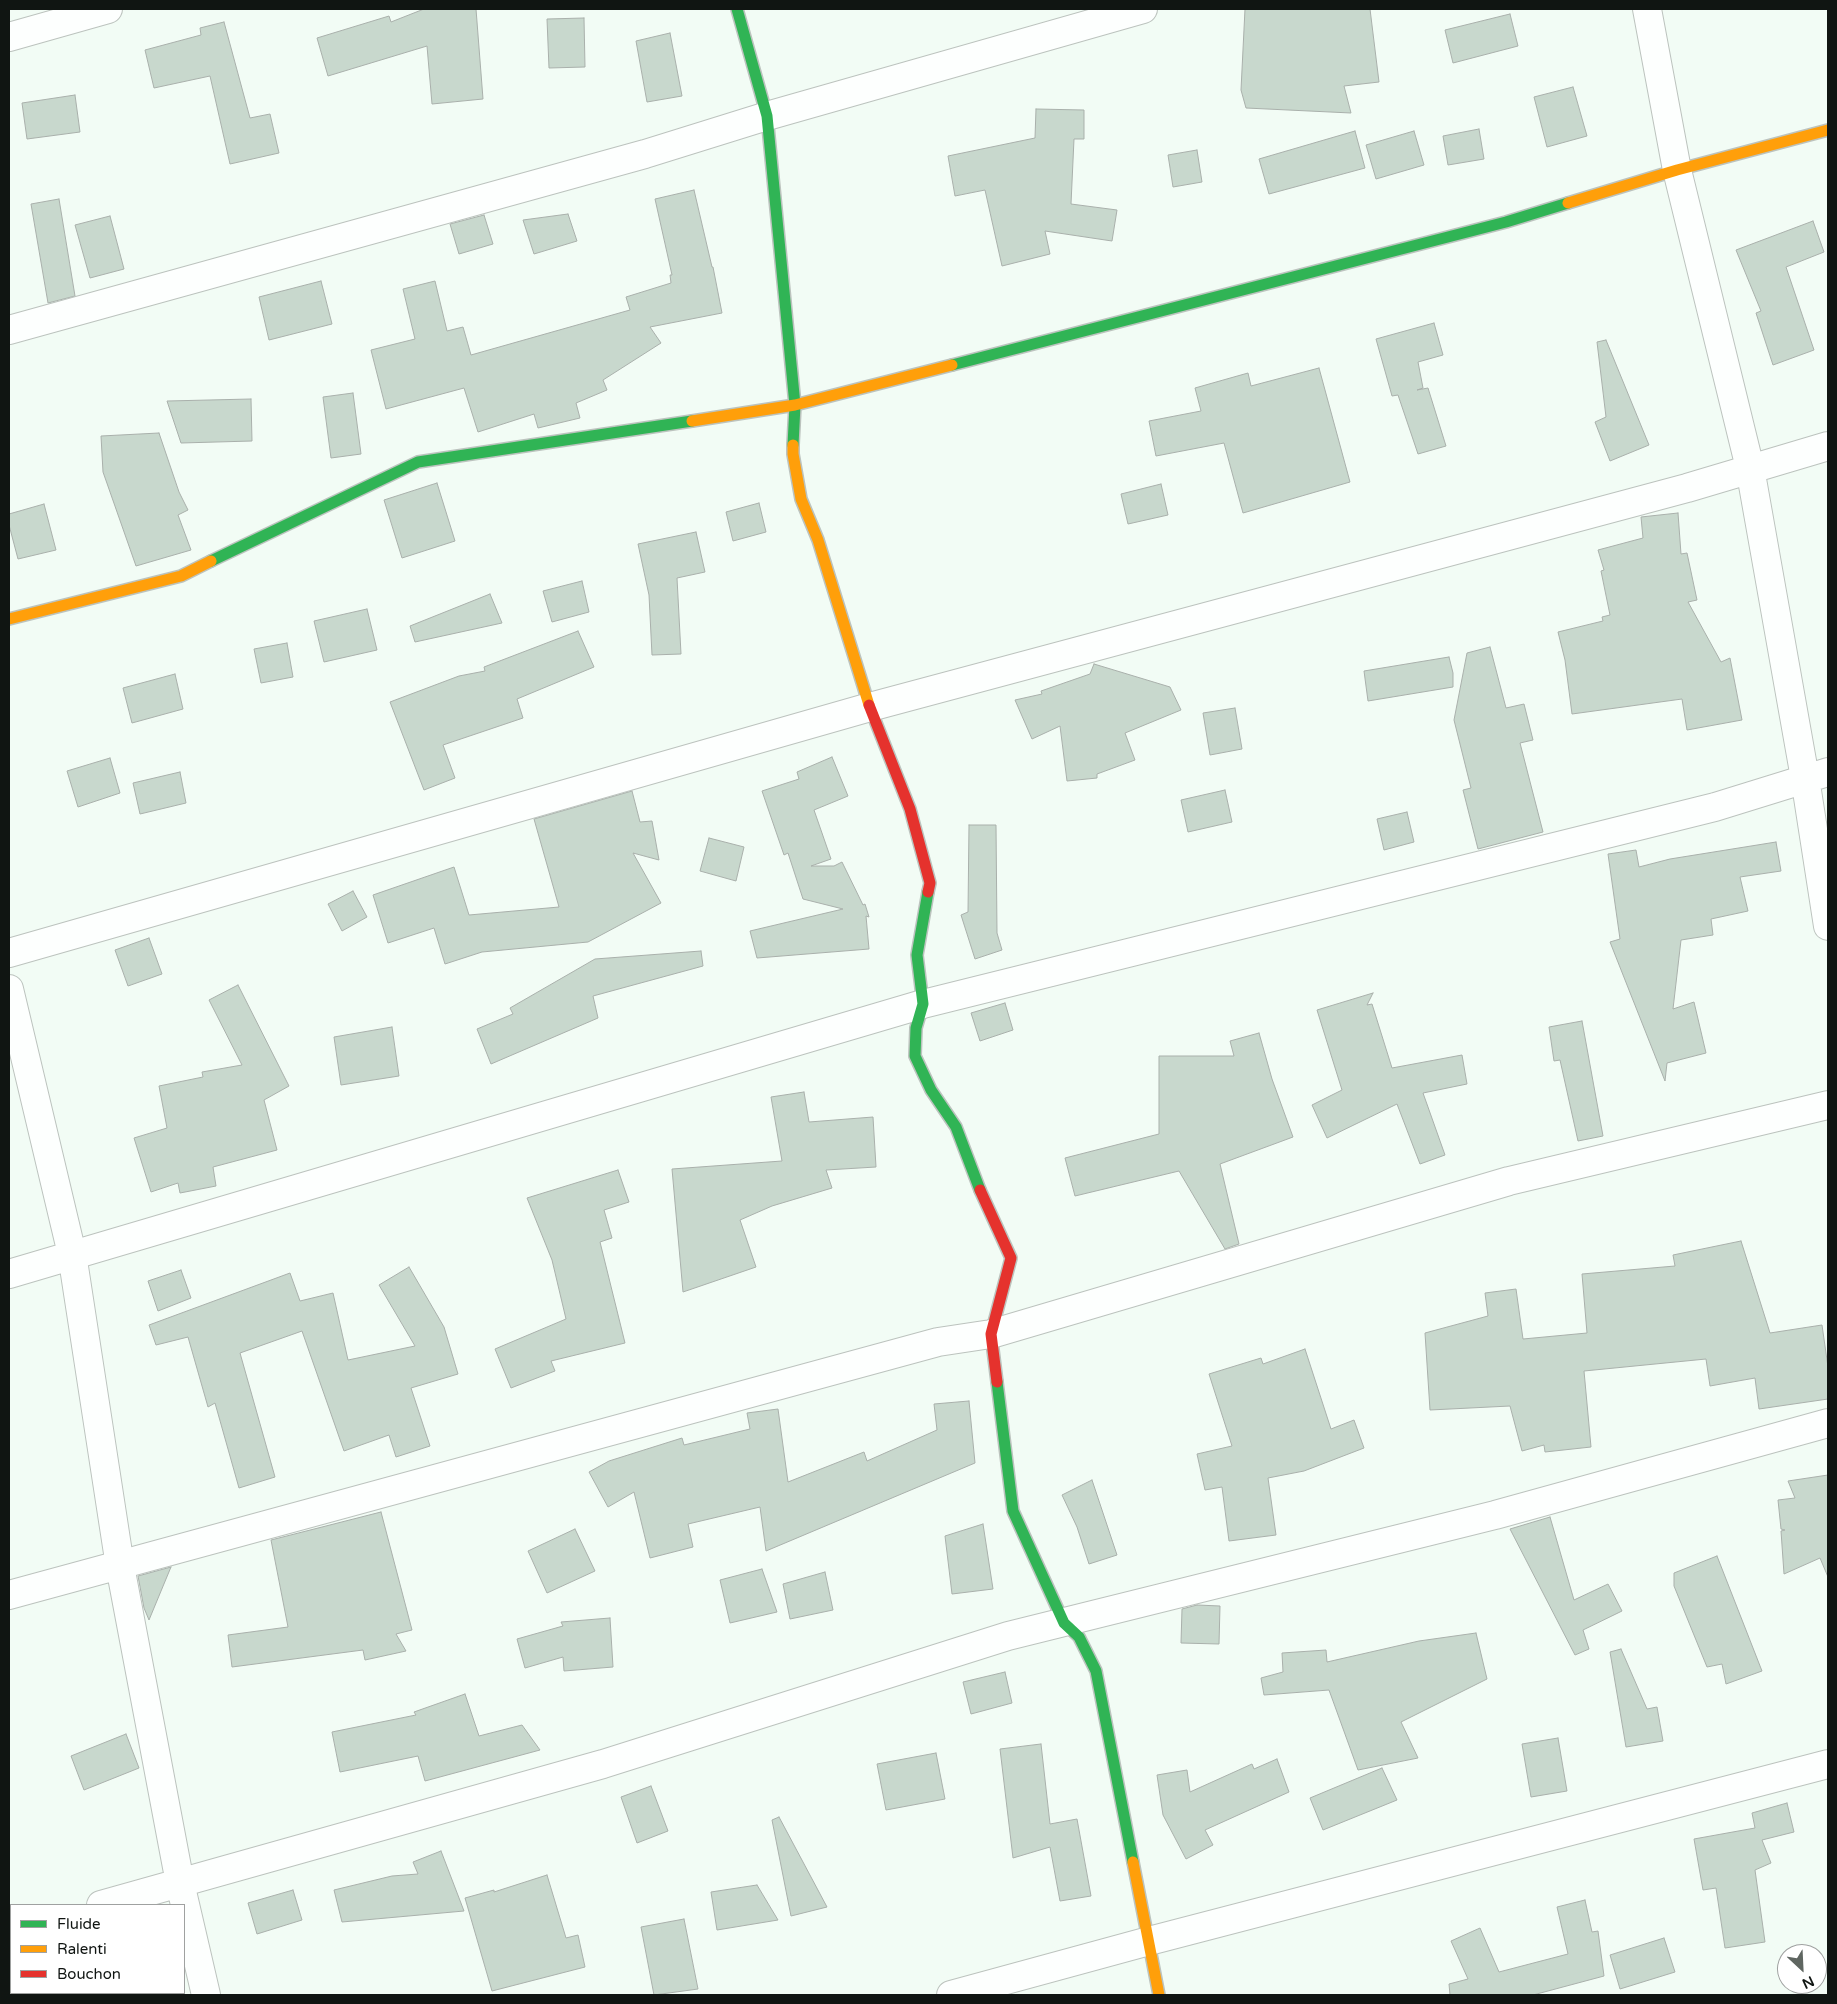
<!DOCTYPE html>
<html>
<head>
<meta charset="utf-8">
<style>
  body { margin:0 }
  #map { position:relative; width:1837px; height:2004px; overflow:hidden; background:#f2fcf5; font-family:"Varela Round",sans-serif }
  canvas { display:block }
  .frame { position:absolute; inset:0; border:10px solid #101512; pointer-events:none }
  .legend { position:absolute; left:10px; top:1904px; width:175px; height:90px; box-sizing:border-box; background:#fff; border:1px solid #9fa1a0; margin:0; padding:6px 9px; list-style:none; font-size:15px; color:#101512 }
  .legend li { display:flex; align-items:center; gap:10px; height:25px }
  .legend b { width:25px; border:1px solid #9fa1a0 }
  .north { position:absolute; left:1777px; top:1944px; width:50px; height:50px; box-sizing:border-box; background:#fff; border:1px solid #9fa1a0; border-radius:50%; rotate:155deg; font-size:14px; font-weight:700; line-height:20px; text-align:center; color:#101512 }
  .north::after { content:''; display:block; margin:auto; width:18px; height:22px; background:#5f6661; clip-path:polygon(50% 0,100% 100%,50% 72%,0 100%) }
</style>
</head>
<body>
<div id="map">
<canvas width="1837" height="2004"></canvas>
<div class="frame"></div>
<ul class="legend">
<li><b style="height:6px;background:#30b455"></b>Fluide</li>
<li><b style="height:6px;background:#ff9f0a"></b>Ralenti</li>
<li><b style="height:6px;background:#e5322d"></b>Bouchon</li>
</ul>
<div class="north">N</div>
</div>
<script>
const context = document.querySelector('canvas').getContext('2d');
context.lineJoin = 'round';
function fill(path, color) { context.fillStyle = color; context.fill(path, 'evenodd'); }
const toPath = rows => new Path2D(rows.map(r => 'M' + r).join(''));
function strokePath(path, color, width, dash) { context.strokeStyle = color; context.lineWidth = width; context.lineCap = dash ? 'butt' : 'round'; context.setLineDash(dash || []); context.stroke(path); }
const building = toPath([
  [424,9,476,9,483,99,432,104,427,46,328,76,317,38,389,16,391,22,424,9],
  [1245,9,1370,9,1379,82,1344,86,1351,113,1246,108,1241,90,1245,9],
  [1510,14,1518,46,1453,63,1445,30,1510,14],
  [584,18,585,67,549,68,547,19,584,18],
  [224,22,250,118,270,114,279,153,230,164,210,76,154,88,145,50,201,35,200,28,224,22],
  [670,33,682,96,647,102,636,41,670,33],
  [1573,87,1587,136,1547,147,1534,97,1573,87],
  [75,95,80,132,27,139,22,103,75,95],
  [1036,109,1084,110,1084,139,1074,139,1071,204,1117,210,1112,241,1045,231,1050,254,1002,266,985,190,955,196,948,156,1035,138,1036,109],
  [1479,129,1484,159,1448,165,1443,136,1479,129],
  [1355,131,1365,168,1269,194,1259,159,1355,131],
  [1414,131,1424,165,1376,179,1366,145,1414,131],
  [1197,150,1202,182,1173,187,1168,155,1197,150],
  [694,190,712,267,713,267,722,313,650,327,661,343,603,380,607,390,576,403,580,418,538,428,534,414,478,432,464,388,386,409,371,350,415,339,403,289,435,281,447,331,463,327,471,355,630,310,626,297,671,283,670,275,672,275,655,199,694,190],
  [59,199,75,296,48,303,31,204,59,199],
  [568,214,577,241,534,254,523,220,568,214],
  [484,215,493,244,459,254,450,224,484,215],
  [110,216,124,269,90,278,75,225,110,216],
  [1813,221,1824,252,1786,267,1814,350,1773,365,1756,313,1761,311,1736,250,1813,221],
  [321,281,332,324,269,340,259,297,321,281],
  [1434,323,1443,355,1418,362,1423,388,1417,390,1428,388,1446,446,1418,454,1398,395,1392,396,1376,339,1434,323],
  [1606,340,1649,445,1610,461,1595,422,1606,417,1597,342,1606,340],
  [1319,368,1350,482,1243,513,1224,443,1156,456,1149,421,1201,411,1195,388,1248,373,1251,386,1319,368],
  [353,393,361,454,331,458,323,397,353,393],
  [251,399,252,441,181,443,167,401,251,399],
  [159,433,179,492,188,510,178,515,191,550,136,566,103,472,101,436,159,433],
  [437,483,455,541,402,558,384,500,437,483],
  [1161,484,1168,515,1128,524,1121,494,1161,484],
  [759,503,766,532,733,541,726,512,759,503],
  [44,504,56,550,18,559,9,525,9,514,44,504],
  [1678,513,1681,554,1687,553,1697,600,1688,602,1721,662,1730,658,1742,720,1687,730,1682,699,1572,714,1565,660,1558,632,1603,621,1602,617,1610,615,1601,571,1604,570,1598,550,1643,538,1641,517,1678,513],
  [696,532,705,572,677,578,681,654,652,655,649,595,638,544,696,532],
  [582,581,589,612,552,622,543,591,582,581],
  [490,594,502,623,415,642,410,626,490,594],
  [367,609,377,650,324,662,314,621,367,609],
  [578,631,594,667,517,699,523,718,443,745,455,778,424,790,390,702,459,676,485,671,484,667,578,631],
  [287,643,293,677,261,683,254,649,287,643],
  [1490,647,1506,708,1524,704,1533,740,1520,743,1543,832,1478,849,1463,790,1471,788,1454,720,1467,653,1490,647],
  [1449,657,1453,673,1453,687,1368,701,1364,671,1449,657],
  [1094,664,1170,687,1181,710,1125,733,1135,760,1097,774,1097,778,1067,781,1060,726,1032,739,1015,700,1042,694,1041,691,1090,674,1094,664],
  [175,674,183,709,132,723,123,688,175,674],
  [1235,708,1242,749,1210,755,1203,713,1235,708],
  [832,757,848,796,814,810,831,859,811,866,834,866,842,862,863,905,865,904,869,917,866,916,869,949,757,958,750,931,843,909,803,899,788,853,784,855,762,791,799,779,797,772,832,757],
  [110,758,120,793,78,807,67,771,110,758],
  [180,772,186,803,140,814,133,783,180,772],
  [1225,790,1232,822,1188,832,1181,800,1225,790],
  [632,791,640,822,652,821,659,860,633,853,661,903,588,942,482,952,445,964,434,928,388,943,373,895,454,867,469,915,559,907,534,819,632,791],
  [1407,812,1414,842,1384,850,1377,819,1407,812],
  [969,825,996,825,997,933,1002,950,975,959,961,915,968,912,969,825],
  [709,838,744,847,736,881,700,871,709,838],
  [1776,842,1781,871,1740,877,1748,911,1711,919,1713,935,1681,940,1673,1009,1694,1002,1706,1053,1667,1063,1665,1081,1610,942,1620,939,1608,854,1636,850,1639,867,1670,859,1776,842],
  [353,891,367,917,342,931,328,904,353,891],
  [149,938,162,974,128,986,115,950,149,938],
  [701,951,703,966,593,996,598,1018,491,1064,477,1029,513,1014,510,1008,595,959,701,951],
  [238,985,289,1086,264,1100,277,1150,213,1167,216,1186,180,1193,178,1183,151,1192,134,1138,167,1128,159,1086,203,1077,202,1072,242,1065,209,1000,238,985],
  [1373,993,1367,1005,1372,1004,1392,1068,1462,1055,1467,1084,1423,1093,1445,1155,1420,1164,1397,1104,1327,1138,1312,1105,1342,1090,1317,1010,1373,993],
  [1005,1003,1013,1030,980,1041,971,1013,1005,1003],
  [1582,1021,1603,1136,1578,1141,1560,1060,1554,1061,1549,1027,1582,1021],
  [392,1027,399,1076,341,1085,334,1037,392,1027],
  [1259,1033,1272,1079,1293,1137,1220,1164,1239,1244,1225,1249,1179,1171,1075,1196,1065,1158,1159,1134,1159,1056,1234,1056,1230,1041,1259,1033],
  [804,1092,809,1122,873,1117,876,1167,826,1170,832,1188,772,1206,740,1220,756,1267,683,1292,672,1169,782,1161,771,1097,804,1092],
  [618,1170,629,1202,604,1210,612,1238,600,1242,625,1343,551,1361,555,1371,511,1388,495,1349,566,1319,552,1260,527,1198,618,1170],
  [1741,1241,1770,1333,1822,1325,1828,1367,1828,1399,1759,1409,1755,1378,1710,1386,1706,1359,1584,1371,1591,1447,1545,1452,1544,1445,1522,1451,1510,1406,1430,1410,1425,1333,1488,1316,1485,1293,1516,1289,1523,1339,1587,1333,1582,1274,1675,1266,1673,1255,1741,1241],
  [409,1267,444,1327,458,1374,411,1388,430,1446,396,1457,389,1435,344,1451,302,1331,240,1353,275,1477,239,1488,215,1403,208,1407,188,1337,156,1345,149,1325,290,1273,300,1301,333,1293,348,1360,415,1346,379,1285,409,1267],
  [181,1270,191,1298,158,1311,148,1281,181,1270],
  [1305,1349,1331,1429,1354,1420,1364,1448,1304,1471,1268,1478,1276,1535,1229,1541,1222,1487,1205,1490,1197,1454,1232,1446,1209,1374,1261,1358,1263,1364,1305,1349],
  [969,1401,975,1463,766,1551,760,1507,688,1524,693,1547,650,1558,634,1492,608,1507,589,1472,609,1461,682,1438,684,1445,750,1429,747,1413,778,1409,788,1482,864,1452,867,1461,937,1430,934,1404,969,1401],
  [1828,1475,1828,1577,1820,1558,1784,1574,1781,1531,1785,1530,1781,1529,1778,1500,1795,1498,1788,1481,1828,1475],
  [1092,1480,1117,1555,1089,1564,1077,1527,1062,1495,1092,1480],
  [381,1512,412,1630,396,1634,406,1651,365,1660,363,1650,232,1667,228,1635,288,1627,271,1540,381,1512],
  [1550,1517,1574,1600,1608,1584,1622,1611,1583,1630,1589,1649,1575,1655,1510,1529,1550,1517],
  [983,1524,993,1589,952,1594,945,1536,983,1524],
  [575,1529,595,1571,547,1593,528,1551,575,1529],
  [1717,1556,1762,1671,1726,1684,1722,1664,1707,1667,1674,1586,1674,1573,1717,1556],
  [171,1567,149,1620,144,1608,138,1576,171,1567],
  [762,1569,777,1612,730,1623,720,1580,762,1569],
  [825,1572,833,1610,790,1619,783,1584,825,1572],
  [1197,1605,1220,1606,1219,1644,1181,1643,1182,1609,1197,1605],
  [610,1618,613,1667,564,1671,563,1657,525,1668,517,1639,563,1626,561,1622,610,1618],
  [1476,1633,1487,1679,1401,1722,1418,1758,1358,1770,1329,1690,1264,1695,1261,1678,1283,1672,1282,1653,1326,1650,1327,1662,1419,1641,1476,1633],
  [1621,1649,1647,1709,1657,1707,1663,1741,1626,1747,1610,1652,1621,1649],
  [1005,1672,1012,1703,971,1714,963,1682,1005,1672],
  [465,1694,479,1736,522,1725,540,1750,425,1781,418,1756,340,1772,332,1732,416,1715,414,1712,465,1694],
  [126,1734,139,1768,84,1790,71,1756,126,1734],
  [1558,1738,1567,1791,1531,1797,1522,1744,1558,1738],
  [1041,1744,1050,1824,1077,1819,1091,1896,1060,1901,1050,1847,1013,1858,1000,1749,1041,1744],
  [936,1753,945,1799,886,1810,877,1764,936,1753],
  [1277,1759,1289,1792,1205,1830,1213,1845,1186,1859,1163,1815,1157,1775,1187,1770,1190,1792,1252,1764,1254,1769,1277,1759],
  [1382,1768,1397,1800,1323,1830,1310,1798,1382,1768],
  [651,1786,668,1831,637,1843,621,1797,651,1786],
  [1787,1803,1794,1832,1762,1840,1771,1863,1755,1870,1765,1942,1725,1948,1716,1888,1703,1890,1694,1839,1755,1828,1752,1813,1787,1803],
  [779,1817,827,1907,791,1916,772,1820,779,1817],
  [441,1851,464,1911,342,1922,334,1890,392,1876,418,1874,413,1862,441,1851],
  [547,1875,566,1938,578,1935,585,1967,492,1991,465,1898,494,1890,494,1892,547,1875],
  [757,1885,778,1920,717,1930,711,1892,757,1885],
  [293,1890,302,1920,257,1934,248,1903,293,1890],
  [1585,1900,1592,1932,1598,1931,1604,1976,1533,1995,1450,1995,1449,1984,1468,1979,1451,1941,1480,1928,1499,1972,1568,1954,1557,1907,1585,1900],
  [684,1919,698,1989,654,1995,641,1927,684,1919],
  [1664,1938,1675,1972,1620,1989,1610,1955,1664,1938]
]);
fill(building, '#c8d8cd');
strokePath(building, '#a9b0ab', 1);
const street = toPath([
  [1647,9,1677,170,1750,468,1805,778,1828,926],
  [9,37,108,9],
  [9,330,645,154,767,116,1143,9],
  [9,953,870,707,1687,488,1828,446],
  [9,989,72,1254,120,1566,180,1883,206,1995],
  [9,1274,923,1004,1715,807,1828,772],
  [9,1595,938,1342,991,1334,1509,1181,1828,1105],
  [101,1905,603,1764,1008,1636,1495,1515,1828,1423],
  [9,1931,11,1931],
  [951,1995,1149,1941,1828,1764]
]);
const fast = toPath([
  [737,9,767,116,795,405,793,445],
  [952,365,1506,222,1568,203],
  [211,561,418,462,692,421],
  [928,892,917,955,923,1004,916,1028,915,1056,931,1090,956,1127,980,1190],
  [997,1382,1013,1511,1064,1623,1079,1637,1096,1671,1133,1862]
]);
const slow = toPath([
  [1568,203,1677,170,1828,130],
  [692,421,795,405,952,365],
  [793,445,793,454,801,499,818,540,869,705],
  [9,619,181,576,211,561],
  [1133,1862,1159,1995]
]);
const jam = toPath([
  [869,705,910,809,930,883,928,892],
  [980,1190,1011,1258,991,1334,997,1382]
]);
strokePath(street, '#bcc3be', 30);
strokePath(fast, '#bcc3be', 14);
strokePath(slow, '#bcc3be', 14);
strokePath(jam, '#bcc3be', 14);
strokePath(street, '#fdfffe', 28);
strokePath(fast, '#30b455', 11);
strokePath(slow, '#ff9f0a', 11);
strokePath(jam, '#e5322d', 11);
</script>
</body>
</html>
